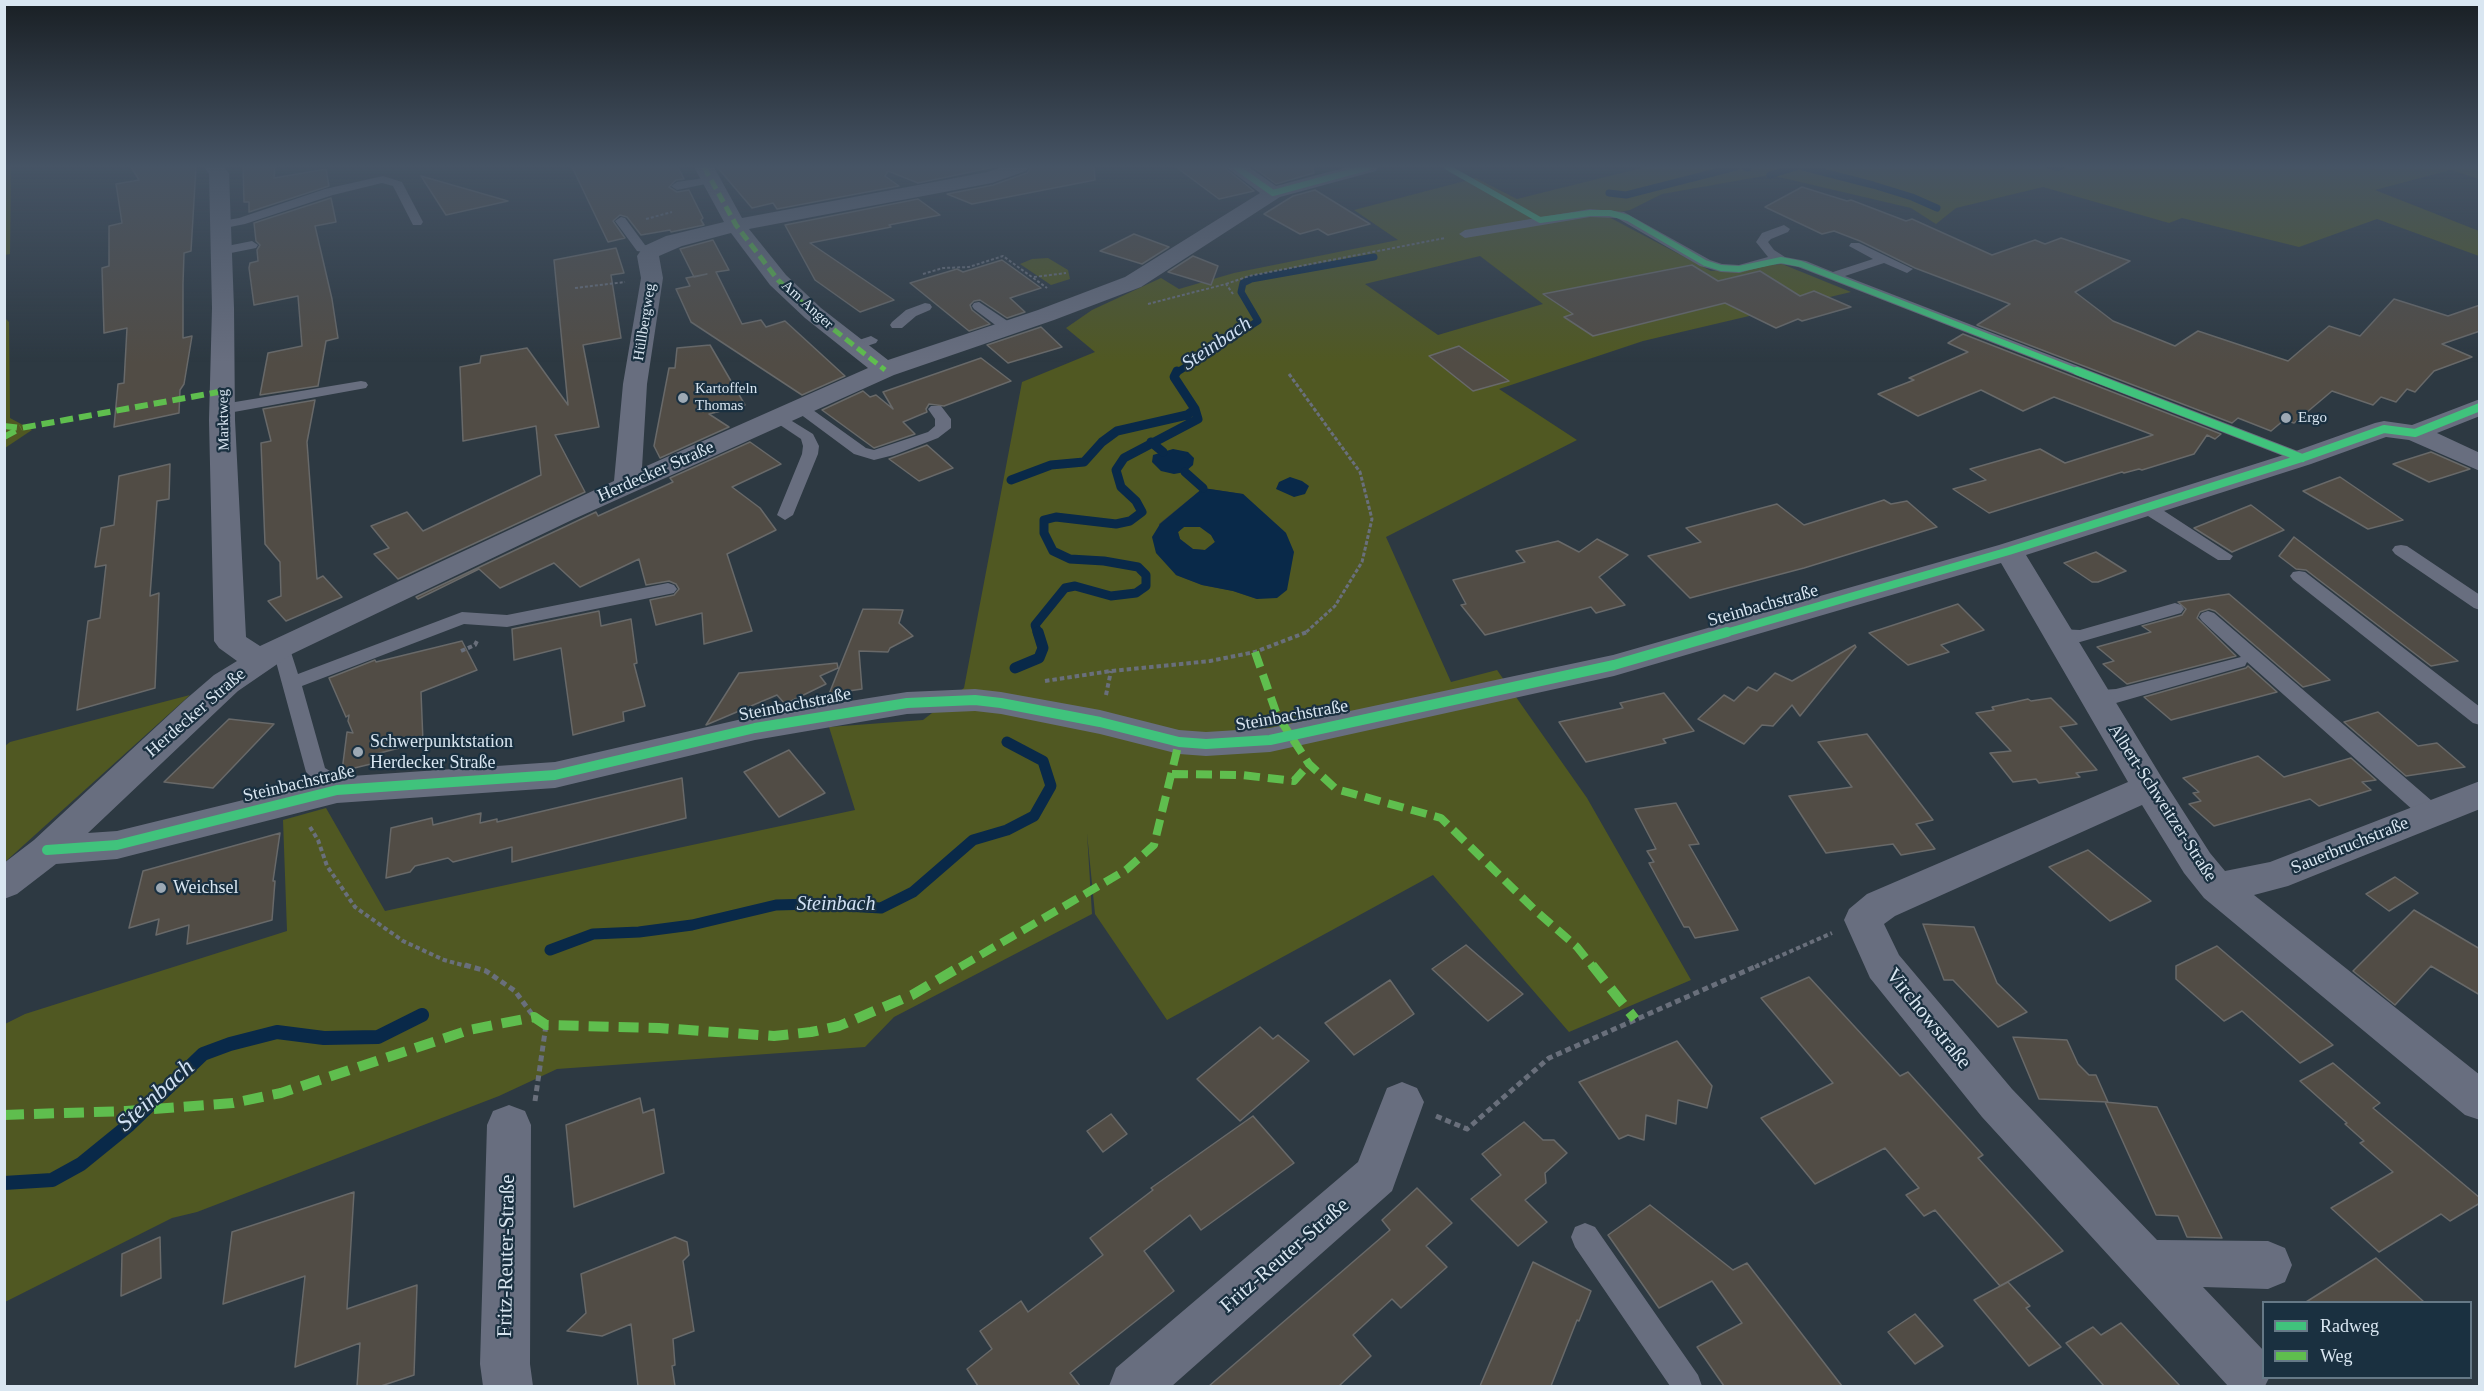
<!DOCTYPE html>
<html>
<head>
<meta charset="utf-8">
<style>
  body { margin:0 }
  #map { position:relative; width:2484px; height:1391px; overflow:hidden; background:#2d3942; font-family:"Times New Roman",serif }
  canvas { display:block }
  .frame { position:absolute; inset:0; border:6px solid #d9e6f1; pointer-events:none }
  .legend { position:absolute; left:2262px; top:1301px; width:210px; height:78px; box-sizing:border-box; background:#1a3040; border:2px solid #667987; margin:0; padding:8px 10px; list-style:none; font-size:18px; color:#d9e6f1 }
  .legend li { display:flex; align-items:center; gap:12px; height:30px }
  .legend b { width:30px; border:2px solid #667987 }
</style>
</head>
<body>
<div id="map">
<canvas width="2484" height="1391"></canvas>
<div class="frame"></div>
<ul class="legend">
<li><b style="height:8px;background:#40c37c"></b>Radweg</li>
<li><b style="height:8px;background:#5fbe4e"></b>Weg</li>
</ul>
</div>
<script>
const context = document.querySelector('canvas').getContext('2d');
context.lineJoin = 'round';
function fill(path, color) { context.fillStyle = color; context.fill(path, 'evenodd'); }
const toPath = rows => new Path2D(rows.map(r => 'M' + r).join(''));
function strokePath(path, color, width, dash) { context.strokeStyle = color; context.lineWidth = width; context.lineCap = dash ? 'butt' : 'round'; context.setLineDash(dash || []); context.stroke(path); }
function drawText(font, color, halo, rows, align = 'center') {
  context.font = font + ' "Times New Roman",serif'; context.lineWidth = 4.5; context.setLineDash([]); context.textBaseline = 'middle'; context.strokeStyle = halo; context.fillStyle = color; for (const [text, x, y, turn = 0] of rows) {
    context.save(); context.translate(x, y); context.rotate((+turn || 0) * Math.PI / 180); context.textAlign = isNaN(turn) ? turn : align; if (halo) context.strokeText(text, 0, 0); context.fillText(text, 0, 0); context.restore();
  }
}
fill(toPath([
  [5,167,11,167,10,254,5,255],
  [1645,167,2042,167,2058,171,2067,167,2479,167,2479,179,2451,170,2375,190,2479,231,2479,256,2377,219,2299,247,2182,218,2169,223,2043,187,1956,208,1936,224,1911,208,1770,175,1662,194,1630,210,1605,215,1711,271,1782,264,1851,292,1643,341,1499,389,1577,440,1386,537,1451,682,1497,670,1587,798,1691,980,1569,1032,1433,875,1167,1020,1095,914,1087,833,1092,914,894,1017,865,1047,557,1069,499,1096,197,1212,172,1218,5,1302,5,1024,25,1014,287,931,283,820,326,808,385,911,855,810,829,727,923,720,964,688,1022,382,1095,352,1066,328,1092,310,1161,278,1179,289,1234,273,1398,240,1354,210,1476,178,1517,199],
  [1480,256,1543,304,1438,335,1365,284],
  [1203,488,1243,494,1286,533,1257,599,1233,591,1202,585,1176,575,1159,524],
  [1048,258,1068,270,1070,279,1051,285,1020,264,1032,259],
  [4,317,9,322,10,418,32,430,5,448],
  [1184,527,1200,527,1211,535,1215,542,1205,550,1193,549,1180,539,1178,532],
  [190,695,5,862,5,746,10,742]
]), '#505822');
fill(toPath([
  [1173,449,1188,452,1194,458,1193,465,1185,472,1174,474,1161,471,1152,462,1153,455],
  [1290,477,1302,481,1309,486,1305,494,1294,497,1276,489,1279,482],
  [1203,488,1243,494,1286,533,1294,552,1287,590,1277,598,1257,599,1233,591,1202,585,1176,575,1156,553,1152,537,1160,524],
  [1184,527,1200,527,1211,535,1215,542,1205,550,1193,549,1180,539,1178,532]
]), '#092949');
strokePath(toPath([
  [1745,167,1748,168],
  [1803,167,1873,185,1912,197,1937,208],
  [1770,175,1796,167],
  [1609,193,1626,195,1736,167],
  [1176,373,1258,321,1241,292,1243,283,1251,279,1374,257]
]), '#092949', 7);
strokePath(toPath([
  [1151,442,1163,452],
  [1185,472,1203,488],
  [1011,480,1051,465,1084,462,1102,442,1117,431,1187,415,1195,409],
  [1038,634,1035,625,1065,588,1075,586,1111,596,1136,593,1146,586,1146,575,1138,567,1104,561,1070,559,1053,551,1044,533,1044,520,1056,517,1116,524,1130,521,1142,512,1136,501,1121,487,1116,470,1124,458,1198,419,1195,409,1174,377,1177,371]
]), '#092949', 9);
strokePath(toPath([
  [1015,668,1039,658,1043,648,1038,632],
  [550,950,593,934,639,932,692,925,776,905,813,904,881,908,913,892,973,840,1007,830,1034,816,1051,786,1043,761,1007,742]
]), '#092949', 11);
strokePath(toPath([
  [4,1183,52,1180,81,1164,129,1125,203,1054,230,1044,277,1032,324,1038,378,1037,422,1015]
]), '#092949', 14);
const building = toPath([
  [131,167,196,167,191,251,184,253,183,284,183,338,192,336,184,384,180,390,179,413,114,427,118,384,124,383,127,328,104,333,102,268,109,266,109,226,122,223,116,184,139,180,131,167],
  [243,167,275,167,274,178,326,169,329,186,249,212,249,202,244,202,243,167],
  [572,167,678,167,684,179,676,180,669,187,677,192,689,190,703,218,701,220,704,225,671,232,670,230,641,235,627,217,620,215,613,221,625,238,608,242,572,167],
  [717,167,995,167,918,183,888,171,885,176,899,186,777,209,773,203,752,208,717,167],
  [1031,167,1094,167,1095,180,972,204,947,194,993,185,1027,173,1031,167],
  [1176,167,1224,167,1254,191,1219,199,1176,167],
  [1253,167,1313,167,1314,173,1276,184,1253,167],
  [421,176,508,201,446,215,421,176],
  [1802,187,1847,201,1851,200,1906,221,1912,219,1992,255,2035,240,2045,244,2061,238,2130,261,2075,292,2113,321,2175,346,2198,331,2288,361,2329,326,2360,336,2394,299,2448,316,2480,305,2480,331,2442,344,2472,357,2434,371,2415,392,2407,389,2396,402,2381,397,2373,405,2332,391,2294,423,2284,420,2271,431,2238,418,2232,423,1977,325,2010,304,1915,268,1860,241,1834,231,1822,234,1765,207,1802,187],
  [1315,190,1370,224,1328,235,1318,229,1300,234,1264,214,1293,196,1315,190],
  [331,198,336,222,315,226,332,299,338,338,326,341,318,386,260,395,268,353,302,346,298,296,254,305,249,268,250,263,258,261,257,250,260,245,256,241,254,223,331,198],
  [918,199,940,215,889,225,891,227,810,243,894,300,860,312,815,280,785,225,918,199],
  [1134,234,1169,247,1142,264,1100,251,1134,234],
  [713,240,729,270,716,272,742,324,761,320,766,327,785,321,845,376,802,395,691,322,676,289,690,286,686,278,707,274,694,277,680,249,713,240],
  [616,248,624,273,611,275,621,338,583,345,599,427,555,435,585,492,398,579,374,554,389,548,371,526,407,512,423,531,541,475,536,426,463,441,460,367,480,363,481,356,527,348,568,405,554,260,616,248],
  [1193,256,1218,266,1211,285,1168,272,1193,256],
  [1002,260,1041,288,1010,298,1025,312,1007,318,980,300,974,301,970,305,972,310,990,324,969,331,910,283,957,269,963,272,1002,260],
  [1692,265,1718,281,1760,271,1800,296,1814,291,1851,307,1802,321,1798,319,1776,328,1725,303,1593,336,1564,317,1573,314,1543,294,1692,265],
  [1041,327,1062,347,1008,363,987,345,1041,327],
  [1963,334,2221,434,2215,439,2207,435,2194,454,2142,470,2139,469,2124,473,2122,472,1989,513,1953,489,1986,480,1970,469,2040,449,2065,463,2153,435,2054,397,2023,411,1981,390,1918,416,1878,394,1914,380,1909,378,1968,352,1948,343,1963,334],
  [710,345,745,405,709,414,729,427,660,458,654,446,669,368,675,368,677,348,710,345],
  [1459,346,1509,381,1473,391,1429,356,1459,346],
  [981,358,1011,381,944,406,929,404,926,409,927,412,903,422,915,434,874,448,822,410,863,391,870,397,876,395,893,409,883,392,981,358],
  [315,400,307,442,317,579,323,576,342,597,286,621,268,601,281,596,280,562,265,544,261,443,271,441,263,409,315,400],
  [750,442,781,464,732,487,760,508,776,530,727,554,752,631,704,644,702,613,656,625,650,600,674,595,679,589,676,584,669,581,646,585,639,559,580,587,554,563,500,588,479,569,418,599,416,597,596,512,598,516,673,482,670,478,750,442],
  [927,445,953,468,919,481,889,459,927,445],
  [2431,452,2470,469,2429,482,2393,464,2431,452],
  [170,464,169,499,157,501,150,596,159,593,155,688,77,710,88,621,100,618,106,565,95,567,101,528,114,525,119,476,170,464],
  [2340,477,2403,520,2368,529,2303,491,2340,477],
  [1884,500,1891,504,1907,501,1937,527,1804,568,1690,598,1648,556,1701,542,1686,528,1777,504,1804,525,1884,500],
  [2251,505,2284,530,2232,552,2194,528,2251,505],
  [2294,537,2390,610,2458,661,2431,666,2306,570,2296,569,2279,556,2294,537],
  [1597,539,1628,555,1599,577,1625,605,1596,613,1591,607,1485,635,1461,605,1466,604,1453,580,1525,562,1516,551,1558,541,1579,552,1597,539],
  [2096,552,2126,571,2098,582,2092,582,2064,563,2096,552],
  [2229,594,2330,680,2303,687,2215,611,2209,609,2200,612,2197,618,2236,656,2127,684,2103,664,2114,661,2097,647,2151,632,2142,626,2182,615,2186,609,2178,602,2229,594],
  [1958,604,1984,630,1941,645,1949,652,1908,665,1869,633,1958,604],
  [863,609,903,610,899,623,913,636,890,648,888,652,859,651,862,689,829,694,863,609],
  [599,611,601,626,631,619,637,663,634,664,645,706,623,712,624,721,573,735,561,648,514,660,512,629,599,611],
  [462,641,477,670,421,692,423,742,372,755,371,764,342,771,347,732,353,733,348,721,349,715,346,717,329,678,375,660,376,662,462,641],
  [1855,645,1856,647,1800,716,1792,705,1773,726,1762,725,1744,744,1698,719,1724,695,1734,701,1748,687,1757,691,1775,673,1792,681,1855,645],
  [837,663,838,668,820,676,826,684,785,704,777,695,706,725,739,673,837,663],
  [2248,666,2277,692,2171,720,2144,697,2246,668,2248,666],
  [1664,693,1694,731,1663,739,1666,743,1586,762,1559,722,1623,708,1620,703,1664,693],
  [2051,698,2077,724,2060,727,2097,770,2076,773,2080,777,2039,783,2036,779,2013,782,1990,753,2011,751,1976,713,1994,710,1992,707,2028,699,2031,701,2051,698],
  [2378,712,2418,746,2437,743,2465,767,2406,776,2344,722,2378,712],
  [229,719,274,724,213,788,164,782,229,719],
  [1867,734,1933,820,1916,824,1935,849,1901,855,1893,844,1826,853,1789,796,1852,787,1818,742,1867,734],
  [789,750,825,793,779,817,744,772,789,750],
  [2258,756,2284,777,2351,758,2376,780,2362,782,2371,790,2319,806,2310,799,2214,826,2189,804,2201,801,2193,793,2199,792,2183,778,2258,756],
  [682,778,686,818,512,862,512,847,453,862,448,858,415,866,410,872,386,878,391,828,432,818,433,825,481,813,480,823,497,819,497,822,682,778],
  [1676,803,1699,844,1689,845,1738,930,1695,938,1689,927,1684,927,1649,863,1654,862,1647,851,1656,849,1635,809,1676,803],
  [280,833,273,881,275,881,272,920,187,944,189,925,156,935,159,919,129,928,143,871,280,833],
  [2088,850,2151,901,2110,921,2049,867,2088,850],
  [2395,877,2418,893,2389,911,2366,894,2395,877],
  [2414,910,2480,949,2480,995,2431,966,2395,1005,2353,971,2414,910],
  [1923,924,1974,927,1997,983,2027,1012,1998,1027,1953,980,1944,980,1923,924],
  [1466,945,1523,994,1488,1021,1432,969,1466,945],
  [2217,946,2273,994,2333,1045,2300,1063,2242,1011,2224,1021,2176,979,2176,966,2217,946],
  [1809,977,1900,1076,1908,1072,1983,1155,1978,1158,2063,1251,2000,1286,1935,1210,1924,1216,1906,1195,1919,1188,1885,1148,1815,1184,1761,1118,1833,1083,1761,998,1809,977],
  [1390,980,1414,1014,1354,1055,1325,1023,1390,980],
  [1260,1027,1273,1039,1278,1035,1309,1061,1240,1121,1197,1079,1260,1027],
  [2013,1037,2067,1040,2078,1064,2089,1075,2096,1075,2108,1102,2039,1099,2013,1037],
  [1677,1041,1712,1086,1707,1108,1678,1100,1676,1124,1646,1115,1644,1140,1628,1135,1619,1139,1579,1082,1677,1041],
  [2333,1063,2380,1103,2373,1108,2480,1198,2480,1203,2450,1221,2441,1214,2379,1252,2331,1208,2393,1172,2360,1143,2364,1141,2345,1124,2347,1123,2300,1081,2333,1063],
  [640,1098,643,1113,654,1109,664,1173,574,1207,566,1125,640,1098],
  [2105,1102,2157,1107,2222,1238,2187,1237,2178,1216,2156,1215,2105,1102],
  [1111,1114,1127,1134,1103,1152,1087,1131,1111,1114],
  [1253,1116,1294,1163,1201,1230,1190,1215,1144,1251,1174,1291,1070,1373,1080,1386,978,1386,967,1369,992,1349,980,1331,1021,1301,1028,1312,1103,1255,1090,1238,1153,1190,1151,1188,1253,1116],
  [1524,1122,1543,1140,1554,1140,1567,1153,1545,1173,1546,1183,1525,1200,1547,1222,1518,1246,1471,1199,1501,1175,1482,1154,1524,1122],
  [1417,1188,1452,1223,1426,1246,1447,1267,1401,1308,1392,1299,1353,1335,1371,1356,1339,1386,1209,1386,1390,1230,1382,1220,1417,1188],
  [354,1192,347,1309,417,1285,414,1375,381,1386,357,1386,360,1343,295,1367,305,1276,223,1304,232,1232,354,1192],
  [1650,1205,1733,1270,1747,1263,1842,1386,1724,1386,1697,1347,1742,1323,1712,1281,1659,1308,1608,1235,1650,1205],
  [160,1237,161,1278,121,1296,122,1254,160,1237],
  [675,1237,687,1242,689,1255,683,1261,694,1331,673,1339,675,1365,672,1366,675,1386,638,1386,631,1324,602,1336,567,1331,586,1313,581,1274,675,1237],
  [2376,1258,2424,1302,2306,1302,2376,1258],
  [1533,1262,1591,1291,1579,1321,1577,1320,1551,1386,1480,1386,1533,1262],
  [2008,1282,2030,1306,2026,1308,2061,1347,2029,1366,1974,1300,2008,1282],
  [1915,1314,1943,1346,1915,1364,1888,1332,1915,1314],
  [2121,1323,2180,1386,2104,1386,2066,1343,2093,1327,2101,1335,2121,1323]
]);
fill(building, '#514c45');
strokePath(building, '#686969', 1.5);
strokePath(toPath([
  [1447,167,1512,204],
  [2477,167,2480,168],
  [646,219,672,212],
  [923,274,943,268,969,267,1003,256,1047,288],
  [1034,277,1066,273],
  [1226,284,1249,276,1445,238],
  [575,288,625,282],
  [1148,304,1226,284,1233,294]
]), '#696f7b', 2, [3, 2]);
strokePath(toPath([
  [1289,374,1360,472,1372,519,1362,562,1335,606,1304,634]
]), '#696f7b', 3, [4, 2]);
strokePath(toPath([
  [461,651,475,645,477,641],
  [1045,681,1111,671,1210,661,1255,652,1307,632],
  [1106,695,1111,671],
  [310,827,318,840,327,866,355,907,403,941,444,960,470,967],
  [1755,967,1832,933]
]), '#696f7b', 4, [4.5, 3]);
strokePath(toPath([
  [465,965,486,971,515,991,534,1017],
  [535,1101,546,1025],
  [1436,1116,1467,1129,1549,1058,1759,965]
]), '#696f7b', 5, [6, 4]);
fill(toPath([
  [383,176,402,182,423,222,421,225,413,225,393,186,382,183,333,195,245,224,220,229,214,225,216,222,239,218,325,189,383,176],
  [711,177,715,178,715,182,677,190,671,186,677,182,711,177],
  [1590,209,1624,212,1710,260,1722,264,1739,265,1768,257,1756,242,1762,233,1784,225,1790,229,1788,232,1771,239,1768,242,1774,250,1785,257,1806,261,1833,272,1873,259,1849,246,1851,243,1859,243,1913,269,1907,273,1884,263,1845,276,2308,455,2310,458,2302,463,2296,461,1798,267,1781,264,1769,265,1739,273,1721,272,1700,266,1617,218,1590,217,1465,238,1459,234,1465,230,1590,209],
  [621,217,625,218,645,245,656,248,658,251,656,254,637,251,615,221,621,217],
  [252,241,258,245,256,248,221,255,215,251,217,248,252,241],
  [979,302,1012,324,1014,327,1012,330,1002,330,974,309,972,306,974,303,979,302],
  [925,303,930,304,932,307,930,310,916,316,902,328,892,328,890,325,892,322,906,310,925,303],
  [871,336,878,340,876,343,855,350,848,346,850,343,871,336],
  [361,381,366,382,368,385,366,388,223,414,215,409,223,404,361,381],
  [801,403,806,405,866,448,874,450,928,432,935,426,935,419,928,409,931,406,941,406,951,419,951,428,938,438,894,455,874,460,854,454,796,411,793,408,801,403],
  [779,413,813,434,819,446,818,454,793,515,785,520,777,515,802,454,803,446,801,439,774,421,771,418,774,415,779,413],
  [2146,502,2152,503,2233,556,2230,560,2218,560,2140,511,2138,507,2146,502],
  [2401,545,2407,546,2480,595,2480,610,2474,608,2395,554,2392,550,2395,546,2401,545],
  [2299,571,2305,572,2480,707,2480,725,2473,723,2293,580,2290,576,2293,572,2299,571],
  [668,583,674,585,677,589,674,593,507,627,464,624,302,686,325,768,333,773,347,790,344,795,337,798,330,795,306,772,272,647,274,643,281,641,288,643,298,674,462,612,507,615,668,583],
  [2175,603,2181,605,2184,609,2181,613,2080,642,2058,641,2051,639,2049,635,2051,631,2058,629,2080,630,2175,603],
  [2208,611,2214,613,2439,807,2442,813,2439,819,2431,821,2423,819,2247,662,2245,666,2116,703,2088,701,2085,696,2088,691,2116,689,2241,657,2202,621,2199,617,2202,613,2208,611],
  [1585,1223,1595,1227,1698,1375,1702,1386,1670,1386,1575,1247,1571,1237,1575,1227,1585,1223]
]), '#686e7f');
fill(toPath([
  [204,167,224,167,229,173,234,308,235,420,246,637,260,646,614,481,623,384,641,278,637,256,644,246,666,236,724,222,694,167,714,167,742,218,987,172,1001,167,1029,167,1026,171,992,183,749,229,786,275,821,308,888,360,1038,310,1125,277,1260,193,1226,167,1249,167,1276,186,1347,167,1379,167,1376,171,1280,197,1141,287,1054,320,894,375,574,519,292,654,238,691,88,833,117,831,337,777,555,762,755,716,907,692,975,689,1001,692,1100,710,1179,730,1206,732,1270,728,1613,655,1999,545,2293,452,2375,423,2384,421,2412,425,2480,399,2480,416,2437,433,2480,453,2480,471,2409,440,2386,437,2311,464,2026,555,2162,778,2210,853,2225,871,2270,862,2480,781,2480,809,2288,886,2254,895,2480,1075,2480,1120,2465,1115,2204,898,2184,873,2142,805,1895,916,1884,924,1899,955,2012,1089,2157,1240,2268,1241,2285,1248,2292,1265,2285,1282,2268,1289,2203,1287,2264,1351,2264,1378,2269,1378,2265,1386,2228,1386,1982,1117,1870,978,1844,920,1849,909,1867,894,2128,782,2001,563,1614,676,1270,752,1206,756,1179,754,1100,734,1001,714,975,711,907,714,755,740,555,788,337,803,117,859,56,864,17,894,4,899,4,863,34,840,185,700,214,675,237,661,219,648,214,641,209,420,212,308,209,174,204,167],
  [731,233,770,285,805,318,868,368,642,468,647,384,663,278,659,256,682,246,731,233],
  [1402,1082,1417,1088,1424,1102,1392,1191,1172,1386,1109,1386,1116,1368,1358,1162,1387,1088,1402,1082],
  [509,1105,525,1111,531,1125,530,1364,533,1386,483,1386,480,1364,487,1125,493,1111,509,1105]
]), '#686e7f');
strokePath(toPath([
  [704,167,736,225,778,280,813,313,885,370]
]), '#5fbe4e', 5, [10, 5]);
strokePath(toPath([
  [4,426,21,428,224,391],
  [4,437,21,428]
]), '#5fbe4e', 6, [13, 6]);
strokePath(toPath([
  [1255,652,1277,715,1309,764,1336,789,1441,818,1535,910,1577,947,1593,967],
  [1172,774,1241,775,1294,781,1309,764],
  [960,967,1126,870,1154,845,1179,742]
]), '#5fbe4e', 8, [16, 8]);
strokePath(toPath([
  [1592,965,1635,1019],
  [4,1115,126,1111,233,1103,281,1093,469,1030,534,1017,546,1025,659,1028,774,1036,811,1032,839,1026,912,995,963,965]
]), '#5fbe4e', 10, [20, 10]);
strokePath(toPath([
  [1236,167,1273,193,1369,167],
  [1447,167,1540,220,1590,213,1610,213,1628,218,1705,263,1721,268,1739,269,1781,260,1801,264,2081,373]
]), '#40c37c', 6);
strokePath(toPath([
  [2077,371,2302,458],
  [1722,634,2009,551,2302,458,2384,429,2415,433,2480,407]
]), '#40c37c', 8);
strokePath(toPath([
  [47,850,117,845,337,790,555,775,755,728,907,703,975,700,1001,703,1100,722,1179,742,1206,744,1270,740,1614,665,1727,632]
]), '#40c37c', 10);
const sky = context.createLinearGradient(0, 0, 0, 362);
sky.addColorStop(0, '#191f24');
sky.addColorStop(0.46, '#465465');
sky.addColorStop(1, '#46546500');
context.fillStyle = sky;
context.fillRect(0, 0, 2484, 362);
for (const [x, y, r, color] of [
  [683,398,6,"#9da9b4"],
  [2286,418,6,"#9da9b4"],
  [358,752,6,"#9da9b4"],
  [161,888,6,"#9da9b4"]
]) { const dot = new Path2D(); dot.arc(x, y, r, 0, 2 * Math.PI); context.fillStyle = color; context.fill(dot); strokePath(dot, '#1a3040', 2); }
drawText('15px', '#d9e6f1', '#1a3040', [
  ["Am Anger",807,305,42],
  ["Hüllbergweg",645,322,-81],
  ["Marktweg",224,420,-91]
]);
drawText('15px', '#d9e6f1', '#1a3040', [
  ["Kartoffeln",695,389],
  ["Thomas",695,406],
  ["Ergo",2298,418]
], 'left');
drawText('18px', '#d9e6f1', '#1a3040', [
  ["Herdecker Straße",656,472,-24],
  ["Steinbachstraße",1763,606,-16],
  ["Steinbachstraße",795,705,-11],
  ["Herdecker Straße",196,713,-41],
  ["Steinbachstraße",1292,716,-10],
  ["Steinbachstraße",299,784,-13],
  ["Albert-Schweitzer-Straße",2162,803,57],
  ["Sauerbruchstraße",2350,846,-22]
]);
drawText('18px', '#d9e6f1', '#1a3040', [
  ["Schwerpunktstation",370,742],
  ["Herdecker Straße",370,763],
  ["Weichsel",173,888]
], 'left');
drawText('italic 20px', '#d2e2f5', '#1a3040', [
  ["Steinbach",1217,344,-34],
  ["Steinbach",836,905]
]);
drawText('21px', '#d9e6f1', '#1a3040', [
  ["Virchowstraße",1928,1019,51],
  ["Fritz-Reuter-Straße",507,1256,-89],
  ["Fritz-Reuter-Straße",1285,1256,-41]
]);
drawText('italic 24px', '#d2e2f5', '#1a3040', [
  ["Steinbach",156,1096,-42]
]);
</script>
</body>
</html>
